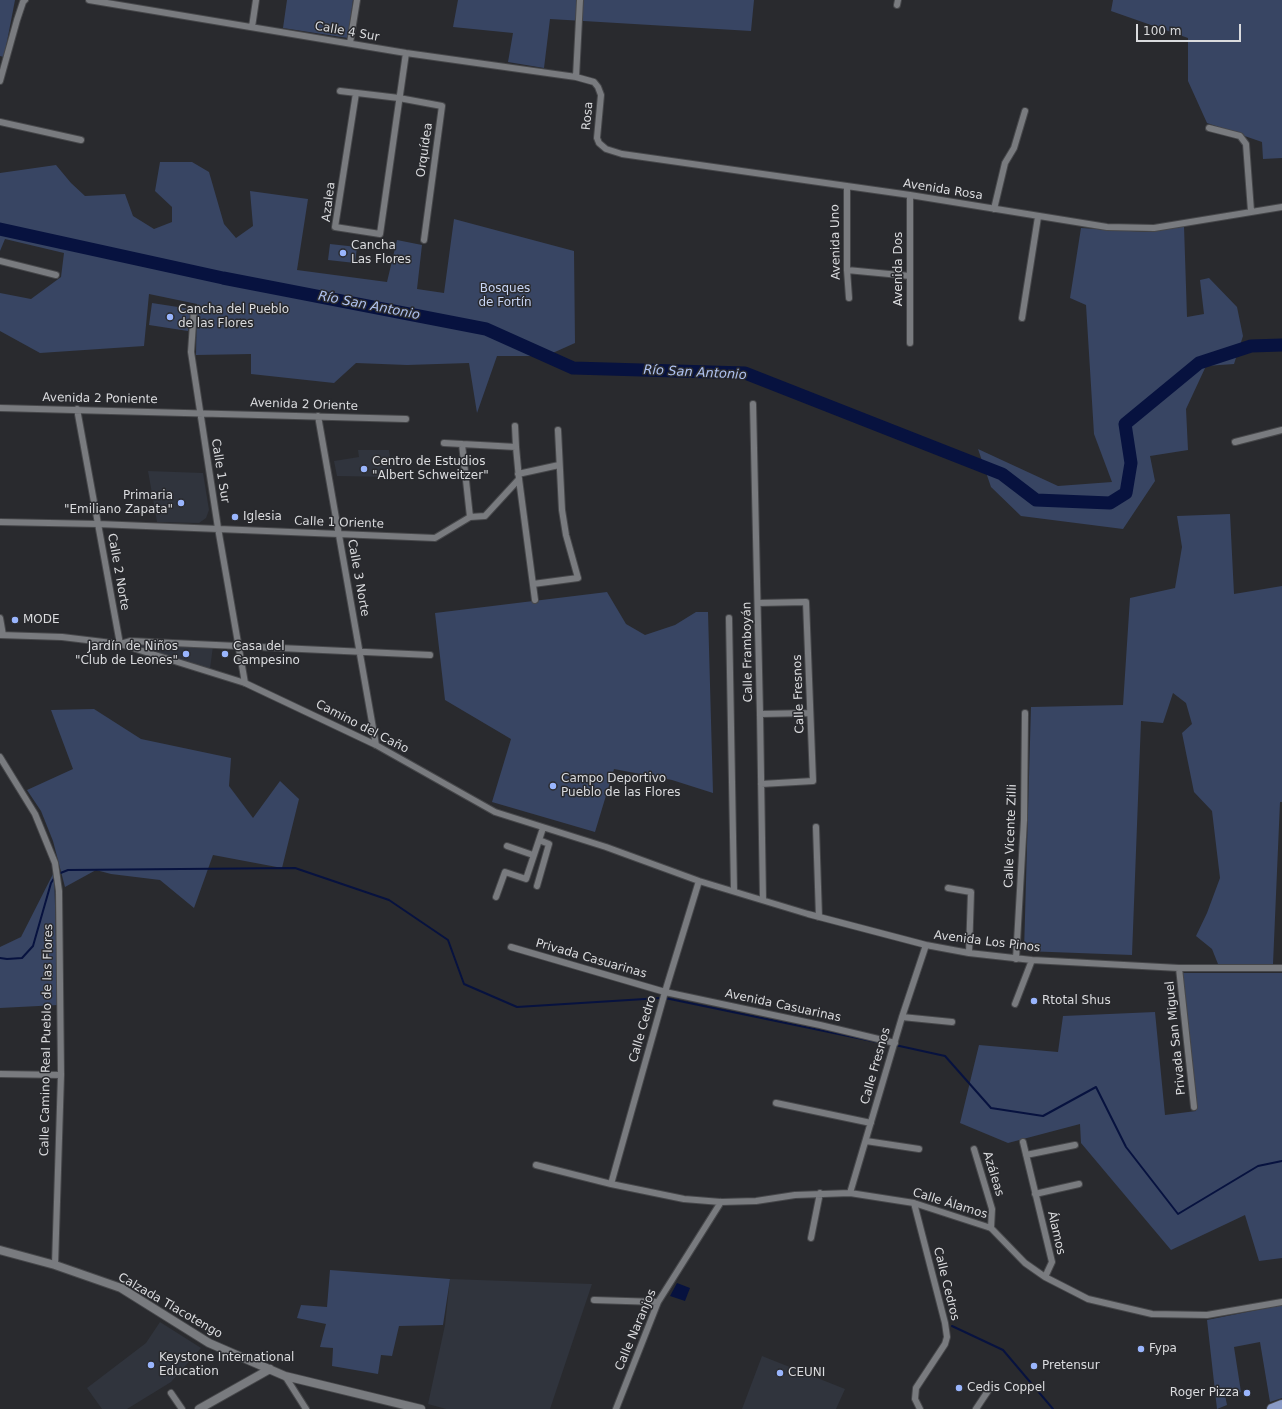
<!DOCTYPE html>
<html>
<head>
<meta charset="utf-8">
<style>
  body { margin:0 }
  #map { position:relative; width:1282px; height:1409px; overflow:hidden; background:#292a2e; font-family:"DejaVu Sans",sans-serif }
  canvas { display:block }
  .scale { position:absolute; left:1136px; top:24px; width:105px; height:18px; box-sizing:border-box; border:2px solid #dadbde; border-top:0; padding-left:5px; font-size:12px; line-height:14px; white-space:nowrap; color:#dadbde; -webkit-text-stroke:3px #292a2e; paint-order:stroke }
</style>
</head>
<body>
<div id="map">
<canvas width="1282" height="1409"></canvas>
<div class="scale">100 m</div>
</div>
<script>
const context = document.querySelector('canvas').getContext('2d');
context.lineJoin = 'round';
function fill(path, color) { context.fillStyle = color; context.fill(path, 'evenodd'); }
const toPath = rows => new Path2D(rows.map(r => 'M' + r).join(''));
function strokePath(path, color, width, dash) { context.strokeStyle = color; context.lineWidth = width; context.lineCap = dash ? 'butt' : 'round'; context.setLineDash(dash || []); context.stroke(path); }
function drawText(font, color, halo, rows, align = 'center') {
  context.font = font + ' "DejaVu Sans",sans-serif'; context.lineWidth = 3; context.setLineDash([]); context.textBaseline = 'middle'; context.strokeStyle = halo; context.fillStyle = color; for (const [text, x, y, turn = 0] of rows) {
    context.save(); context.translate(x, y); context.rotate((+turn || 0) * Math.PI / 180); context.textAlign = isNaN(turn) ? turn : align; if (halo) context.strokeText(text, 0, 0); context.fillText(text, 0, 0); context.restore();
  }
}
fill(toPath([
  [358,450,389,450,393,477,337,476,334,461,359,457],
  [148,471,203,473,209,510,206,518,199,523,157,522],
  [139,645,213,646,210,669,139,648],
  [450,1279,592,1284,550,1409,446,1409,428,1404,445,1325],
  [160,1322,201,1348,171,1382,127,1409,102,1409,87,1388,146,1343],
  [762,1356,845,1389,836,1409,742,1409]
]), '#30343d');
fill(toPath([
  [0,0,15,0,4,57,0,56],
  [287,0,353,0,348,38,283,28],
  [458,0,754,0,751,31,550,19,544,68,508,62,513,33,453,27],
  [1113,0,1282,0,1282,158,1263,159,1262,142,1207,123,1188,81,1188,38,1111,11],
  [160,162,192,162,209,172,224,224,236,238,253,226,250,191,308,199,297,270,387,282,397,240,422,245,417,289,444,293,454,219,574,251,575,343,546,356,497,356,477,413,469,363,407,365,356,363,334,383,251,374,251,354,196,355,197,304,149,294,144,346,40,353,0,331,0,293,31,299,61,277,64,253,5,239,0,251,0,173,56,165,71,183,85,196,125,194,133,216,154,229,172,222,172,207,155,191],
  [1184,226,1187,317,1204,314,1200,280,1209,278,1237,307,1243,336,1234,364,1206,366,1186,409,1188,450,1150,456,1155,481,1123,529,1021,516,991,487,978,449,1058,486,1112,482,1094,434,1086,305,1070,298,1081,228,1146,232],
  [330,244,357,247,355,263,328,260],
  [152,303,191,309,188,331,149,325],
  [1230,514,1234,594,1282,586,1282,802,1280,802,1273,964,1218,964,1212,949,1196,936,1207,913,1220,878,1212,811,1194,792,1182,733,1192,724,1186,703,1173,693,1163,723,1141,721,1132,955,1024,951,1031,707,1123,705,1130,598,1175,588,1182,547,1177,516],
  [607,592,626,624,645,635,675,625,696,612,708,612,713,793,672,780,614,769,595,832,492,802,511,739,445,700,435,613],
  [94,709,141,739,231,758,229,786,253,818,280,781,299,799,282,868,213,855,194,908,160,880,111,874,96,870,65,887,53,841,41,811,27,790,73,769,51,710],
  [54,872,58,1005,0,1008,0,947,21,937],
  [1181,973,1282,973,1282,1258,1259,1261,1245,1215,1171,1250,1081,1143,1080,1124,1008,1143,960,1123,979,1045,1058,1052,1063,1016,1155,1012,1165,1115,1196,1111],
  [330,1270,450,1279,443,1325,399,1326,392,1356,381,1355,378,1374,332,1366,333,1348,320,1347,326,1324,297,1318,301,1305,327,1307],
  [1282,1305,1282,1398,1270,1402,1260,1342,1234,1347,1241,1392,1225,1395,1227,1405,1217,1409,1207,1320]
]), '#384563');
fill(toPath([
  [677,1283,690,1288,685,1301,670,1296]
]), '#07123f');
strokePath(toPath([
  [58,874,68,870,295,868,389,900,448,940,464,984,517,1007,661,998],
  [0,958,7,959,22,958,33,946,51,883,55,877],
  [665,998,877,1042],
  [895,1045,945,1056,991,1108,1043,1116,1096,1087,1126,1147,1178,1214,1258,1166,1282,1161],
  [952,1326,1003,1350,1053,1409]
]), '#07123f', 2);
strokePath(toPath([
  [0,229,223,278,486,329,573,368,745,373,1002,474,1036,500,1110,503,1126,493,1131,463,1125,424,1199,363,1251,346,1282,345]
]), '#07123f', 13);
const minor = toPath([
  [89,0,406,53,576,77,594,82,598,87,601,95,597,138,599,143,606,149,622,154,910,195,1107,227,1154,228,1282,207],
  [897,5,898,0],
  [252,27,256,0],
  [350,43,357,0],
  [576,77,580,0],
  [0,81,17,20,23,2,25,0],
  [340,91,399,98,442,106,424,240],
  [356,93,335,227,380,234,406,53],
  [0,122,81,140],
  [1209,128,1240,136,1246,144,1251,211],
  [847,186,847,270,849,298],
  [994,209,1005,163,1014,148,1025,111],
  [0,261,56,275],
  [847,270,910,276],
  [194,309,191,352,218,528,245,683],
  [1022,318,1038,217],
  [910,343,910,195],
  [753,404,760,714,763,900],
  [0,408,406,419],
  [77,409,120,644,130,641,430,655],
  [318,416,376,745],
  [1235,442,1282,430],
  [444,443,516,447,515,426],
  [462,444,470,517],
  [516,447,519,479,535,600],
  [518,474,559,465],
  [0,522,98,524,435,538,470,517,485,516,519,479],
  [533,584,578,578,566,535,562,510,558,430],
  [758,603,806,602,813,781,761,784],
  [0,618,3,635],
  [729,618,734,891],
  [0,635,62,637,120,644,245,683,376,745,495,812,606,847,699,881,808,914,926,945,969,953,1032,960,1179,968,1282,968],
  [760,714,810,713],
  [0,757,35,814,55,863,59,891,61,1075,55,1265],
  [816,827,819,917],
  [507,846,533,855],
  [537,886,549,844,539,840],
  [948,888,971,892,969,953],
  [496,897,505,872,526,879,543,828],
  [511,947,665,992,820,1025,895,1043],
  [1016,959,1024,820,1025,713],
  [1179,968,1194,1107],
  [1015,1004,1032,960],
  [902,1017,952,1022],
  [0,1074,61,1075],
  [776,1103,871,1123],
  [866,1141,919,1149],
  [1023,1142,1052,1262,1045,1277],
  [974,1149,992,1209,991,1228],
  [1026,1155,1075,1145],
  [536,1165,611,1184,684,1199,721,1202,756,1201,795,1195,850,1193,914,1203,991,1228,1025,1263,1045,1277,1088,1299,1152,1314,1207,1315,1282,1302],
  [611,1184,665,992,699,881],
  [850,1193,902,1017,926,945],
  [1035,1194,1079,1184],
  [914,1203,945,1323,947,1337,945,1344,916,1388,915,1399,920,1409],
  [811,1238,820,1193],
  [594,1300,658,1302],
  [285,1376,306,1409],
  [171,1393,182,1409],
  [616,1409,658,1302,721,1202],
  [976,1409,990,1388]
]);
const tertiary = toPath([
  [0,1250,55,1265,121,1288,209,1343,285,1376,421,1409],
  [199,1409,270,1369]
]);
const primary = toPath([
  [1272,1409,1282,1405]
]);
strokePath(minor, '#46474a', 8);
strokePath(tertiary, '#46474a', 10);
strokePath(primary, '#46474a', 12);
strokePath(minor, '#797b7f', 6);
strokePath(tertiary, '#797b7f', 8);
strokePath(primary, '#899ac5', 10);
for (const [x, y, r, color] of [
  [343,253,4,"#99b5fd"],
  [170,317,4,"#99b5fd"],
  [364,469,4,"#99b5fd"],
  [181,503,4,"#99b5fd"],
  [235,517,4,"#99b5fd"],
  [15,620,4,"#99b5fd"],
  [186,654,4,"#99b5fd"],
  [225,654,4,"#99b5fd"],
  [553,786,4,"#99b5fd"],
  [1034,1001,4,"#99b5fd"],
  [1141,1349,4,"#99b5fd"],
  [151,1365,4,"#99b5fd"],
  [1034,1366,4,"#99b5fd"],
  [780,1373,4,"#99b5fd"],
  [959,1388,4,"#99b5fd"],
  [1247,1393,4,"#99b5fd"]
]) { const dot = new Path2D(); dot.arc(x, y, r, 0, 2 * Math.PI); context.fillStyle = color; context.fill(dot); strokePath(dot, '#292a2e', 1.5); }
drawText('12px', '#dadbde', '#292a2e', [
  ["Calle 4 Sur",347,32,10],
  ["Rosa",588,116,-85],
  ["Orquídea",425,150,-82],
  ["Avenida Rosa",943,190,9],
  ["Azalea",329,202,-83],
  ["Avenida Uno",836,242,-91],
  ["Avenida Dos",899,269,-90],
  ["Avenida 2 Poniente",100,399,1],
  ["Avenida 2 Oriente",304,405,2],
  ["Calle 1 Sur",220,471,81],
  ["Calle 1 Oriente",339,523,2],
  ["Calle 2 Norte",118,572,80],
  ["Calle 3 Norte",358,578,80],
  ["Calle Framboyán",748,652,-91],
  ["Calle Fresnos",799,694,-92],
  ["Camino del Caño",362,727,27],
  ["Calle Vicente Zilli",1011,836,-88],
  ["Avenida Los Pinos",987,942,7],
  ["Privada Casuarinas",591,959,16],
  ["Avenida Casuarinas",783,1006,12],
  ["Calle Cedro",643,1029,-74],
  ["Privada San Miguel",1176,1038,-96],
  ["Calle Camino Real Pueblo de las Flores",47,1040,-89],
  ["Calle Fresnos",876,1066,-74],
  ["Azáleas",993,1174,73],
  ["Calle Álamos",950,1204,17],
  ["Álamos",1056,1233,77],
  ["Calle Cedros",946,1284,76],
  ["Calzada Tlacotengo",170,1306,30],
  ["Calle Naranjos",636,1330,-67]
]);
drawText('12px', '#dadbde', '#292a2e', [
  ["Cancha",351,246],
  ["Las Flores",351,260],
  ["Cancha del Pueblo",178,310],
  ["de las Flores",178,324],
  ["Centro de Estudios",372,462],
  ["\"Albert Schweitzer\"",372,476],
  ["Primaria",173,496,"right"],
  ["\"Emiliano Zapata\"",173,510,"right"],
  ["Iglesia",243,517],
  ["MODE",23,620],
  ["Jardín de Niños",178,647,"right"],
  ["\"Club de Leones\"",178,661,"right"],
  ["Casa del",233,647],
  ["Campesino",233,661],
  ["Campo Deportivo",561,779],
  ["Pueblo de las Flores",561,793],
  ["Rtotal Shus",1042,1001],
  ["Fypa",1149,1349],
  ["Keystone International",159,1358],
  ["Education",159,1372],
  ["Pretensur",1042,1366],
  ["CEUNI",788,1373],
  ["Cedis Coppel",967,1388],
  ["Roger Pizza",1239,1393,"right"]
], 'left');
drawText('12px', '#c7d4f4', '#292a2e', [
  ["Bosques",505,289],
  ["de Fortín",505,303]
]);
drawText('italic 13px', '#afc2f1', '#292a2e', [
  ["Río San Antonio",369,306,11],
  ["Río San Antonio",695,373,3]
]);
</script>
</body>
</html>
